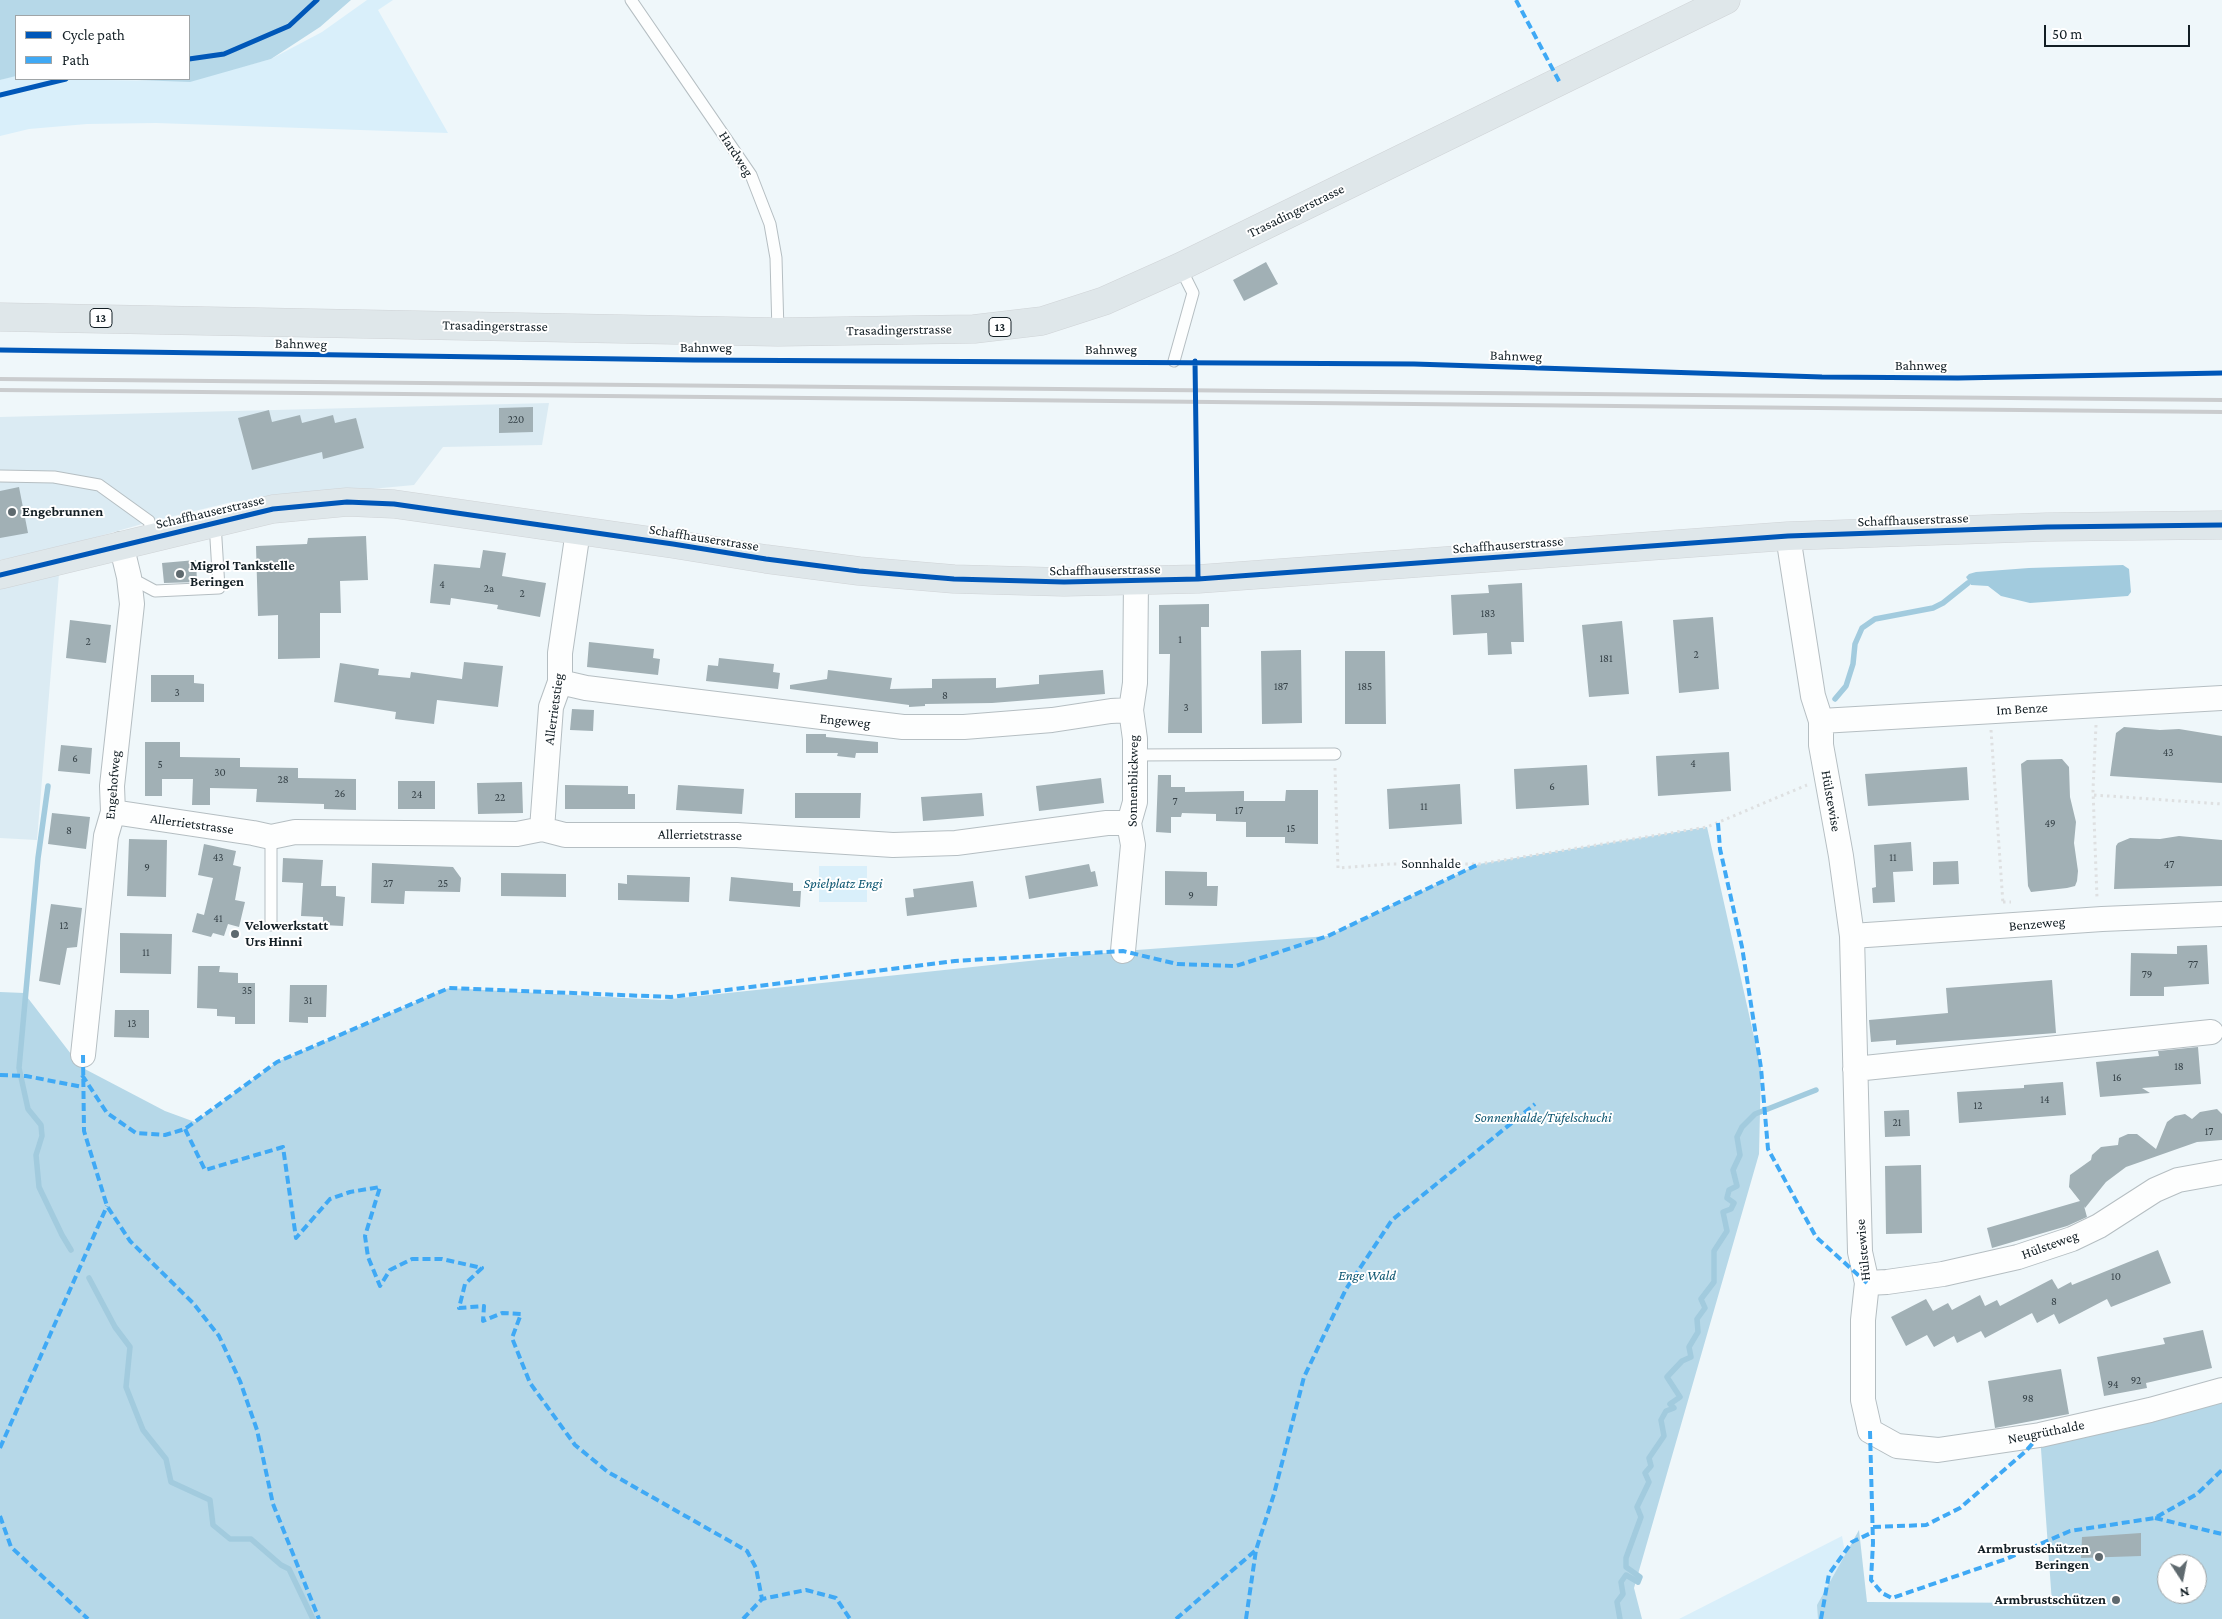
<!DOCTYPE html>
<html>
<head>
<meta charset="utf-8">
<style>
  body { margin:0 }
  #map { position:relative; width:2222px; height:1619px; overflow:hidden; background:#eff7fa; font-family:"Crimson Pro",serif }
  canvas { display:block }
  .legend { position:absolute; left:15px; top:15px; width:175px; height:65px; box-sizing:border-box; background:#fff; border:1px solid #a0a5a7; margin:0; padding:6px 9px; list-style:none; font-size:15px; color:#121e24 }
  .legend li { display:flex; align-items:center; gap:10px; height:25px }
  .legend b { width:25px; border:1px solid #a0a5a7 }
  .north { position:absolute; left:2157px; top:1554px; width:50px; height:50px; box-sizing:border-box; background:#fff; border:1px solid #a0a5a7; border-radius:50%; rotate:169deg; font-size:14px; font-weight:700; line-height:20px; text-align:center; color:#121e24 }
  .north::after { content:''; display:block; margin:auto; width:18px; height:22px; background:#5f6a6f; clip-path:polygon(50% 0,100% 100%,50% 72%,0 100%) }
  .scale { position:absolute; left:2044px; top:25px; width:146px; height:22px; box-sizing:border-box; border:2px solid #121e24; border-top:0; padding-left:6px; font-size:15px; line-height:18px; white-space:nowrap; color:#121e24; -webkit-text-stroke:4px #fff; paint-order:stroke }
</style>
</head>
<body>
<div id="map">
<canvas width="2222" height="1619"></canvas>
<ul class="legend">
<li><b style="height:6px;background:#0057b8"></b>Cycle path</li>
<li><b style="height:6px;background:#3fa9f5"></b>Path</li>
</ul>
<div class="north">N</div>
<div class="scale">50 m</div>
</div>
<script>
const context = document.querySelector('canvas').getContext('2d');
context.lineJoin = 'round';
function fill(path, color) { context.fillStyle = color; context.fill(path, 'evenodd'); }
const toPath = rows => new Path2D(rows.map(r => 'M' + r).join(''));
function strokePath(path, color, width, dash) { context.strokeStyle = color; context.lineWidth = width; context.lineCap = dash ? 'butt' : 'round'; context.setLineDash(dash || []); context.stroke(path); }
function drawText(font, color, halo, rows, align = 'center') {
  context.font = font + ' "Crimson Pro",serif'; context.lineWidth = 4; context.setLineDash([]); context.textBaseline = 'middle'; context.strokeStyle = halo; context.fillStyle = color; for (const [text, x, y, turn = 0] of rows) {
    context.save(); context.translate(x, y); context.rotate((+turn || 0) * Math.PI / 180); context.textAlign = isNaN(turn) ? turn : align; if (halo) context.strokeText(text, 0, 0); context.fillText(text, 0, 0); context.restore();
  }
}
fill(toPath([
  [549,403,542,445,443,447,414,485,232,502,149,522,58,548,0,560,0,417],
  [59,574,37,840,0,838,0,585]
]), '#dbebf3');
fill(toPath([
  [367,0,393,0,378,10,448,133,156,123,87,124,29,129,0,136,0,80,13,76,16,76,16,79,188,81,271,59,322,32],
  [819,866,867,866,867,902,819,902],
  [1842,1536,1850,1581,1851,1619,1679,1619]
]), '#d9effa');
fill(toPath([
  [0,0,351,0,320,27,271,59,190,82,110,79,189,79,189,16,16,16,16,76,0,80],
  [1707,827,1761,1068,1759,1154,1634,1588,1642,1619,0,1619,0,992,24,993,81,1067,165,1111,195,1122,277,1062,449,988,662,1000,1123,951,1328,936,1479,864],
  [2222,1390,2222,1619,1818,1619,1817,1605,1859,1530,1867,1602,2052,1603,2040,1435],
  [2167,1564,2197,1564,2197,1594,2167,1594]
]), '#b6d8e8');
fill(toPath([
  [2123,565,2129,569,2131,592,2128,596,2030,603,2001,596,1988,586,1971,585,1966,577,1969,574,1976,572,2029,568]
]), '#a2cbde');
strokePath(toPath([
  [1835,699,1846,686,1853,664,1855,644,1862,628,1875,619,1933,608,1943,603,1968,583],
  [48,786,38,858,19,1068,28,1109,41,1125,42,1136,36,1155,39,1187,62,1235,71,1250],
  [89,1278,115,1327,130,1347,126,1387,143,1430,166,1459,171,1482,210,1500,213,1525,230,1539,251,1539,281,1565,289,1569,313,1619],
  [1620,1619,1617,1602,1623,1594,1621,1582,1626,1575,1638,1582,1640,1577,1626,1567,1626,1558,1641,1517,1637,1507,1649,1482,1645,1473,1651,1466,1649,1458,1664,1436,1661,1420,1666,1411,1674,1408,1670,1404,1680,1397,1667,1377,1682,1361,1691,1357,1689,1347,1698,1332,1697,1319,1705,1308,1701,1299,1714,1282,1714,1251,1727,1231,1723,1212,1731,1209,1734,1203,1727,1198,1729,1190,1737,1186,1733,1170,1740,1155,1737,1137,1742,1127,1755,1114,1816,1090]
]), '#a2cbde', 5.5);
fill(toPath([
  [1266,262,1278,284,1244,301,1233,280],
  [533,407,533,432,499,433,499,408],
  [269,410,272,422,300,415,302,423,333,415,335,423,356,418,364,448,323,459,322,452,252,470,238,418],
  [19,487,28,533,0,538,0,491],
  [366,536,368,580,340,581,341,613,320,613,320,658,278,659,278,615,258,616,256,546,307,544,308,538],
  [483,550,506,553,502,576,546,583,540,617,497,609,498,605,451,598,450,605,430,603,434,564,480,568],
  [196,560,197,582,164,583,162,563],
  [1522,583,1524,642,1511,642,1512,654,1488,655,1487,633,1453,635,1451,595,1489,593,1488,585],
  [1209,604,1209,627,1201,627,1202,733,1168,733,1170,654,1159,654,1159,605],
  [1713,617,1719,689,1679,693,1673,620],
  [70,620,111,625,106,663,66,658],
  [1622,621,1629,694,1589,697,1582,625],
  [589,642,654,649,653,658,660,659,658,675,587,667],
  [1301,650,1302,723,1262,724,1261,651],
  [1345,651,1385,651,1386,724,1345,724],
  [719,658,774,664,773,672,780,673,778,689,706,681,708,665,718,666],
  [464,662,503,666,498,707,437,700,434,724,395,719,396,712,334,702,340,663,379,669,378,675,410,678,411,672,462,679],
  [828,670,892,678,890,689,932,688,932,679,996,678,996,688,1039,684,1039,675,1103,670,1105,694,992,703,925,704,925,706,909,707,909,705,790,689,790,685,827,679],
  [151,675,194,675,194,683,204,684,204,702,151,702],
  [572,709,594,710,593,731,570,730],
  [2124,727,2160,730,2179,729,2222,736,2222,783,2110,776,2116,733],
  [806,734,826,734,826,737,878,742,878,753,856,753,855,758,837,756,838,753,806,753],
  [145,742,180,742,180,757,240,758,240,767,298,768,298,778,356,779,356,810,324,809,324,804,256,802,257,789,210,788,210,805,192,805,193,779,162,779,162,796,145,796],
  [61,745,92,748,90,774,58,771],
  [1729,752,1731,791,1658,796,1656,756],
  [2062,759,2069,767,2070,797,2076,822,2074,843,2078,871,2077,881,2075,886,2067,888,2031,892,2028,886,2021,764,2027,760],
  [1587,765,1589,805,1516,809,1514,769],
  [1967,767,1969,800,1868,806,1865,774],
  [1158,775,1171,775,1171,787,1185,787,1185,792,1244,791,1244,801,1285,801,1286,790,1318,790,1318,844,1285,843,1285,837,1246,837,1246,822,1216,821,1216,814,1182,813,1181,817,1171,817,1171,833,1156,832],
  [1101,778,1104,803,1039,811,1036,786],
  [398,781,435,781,435,809,398,809],
  [522,782,523,813,478,814,477,783],
  [1460,784,1462,824,1389,829,1387,789],
  [565,785,628,786,628,794,635,794,635,809,565,809],
  [678,785,744,789,742,814,676,810],
  [795,793,861,793,860,818,795,818],
  [982,793,984,816,923,821,921,797],
  [52,813,90,817,86,849,48,844],
  [2179,836,2222,840,2222,886,2114,889,2116,846,2118,843,2130,838,2160,839],
  [129,839,167,840,166,897,127,896],
  [1911,842,1913,871,1893,872,1895,902,1873,903,1872,888,1876,887,1874,845],
  [204,844,236,851,233,865,241,867,235,900,245,902,239,927,228,924,224,936,213,933,211,937,192,932,197,913,204,915,213,878,198,875],
  [283,858,323,860,321,886,336,886,336,896,345,897,343,926,323,925,323,917,301,916,303,883,282,882],
  [1958,861,1959,884,1933,885,1933,862],
  [372,863,453,867,461,878,460,892,405,891,404,904,371,903],
  [1089,864,1091,872,1095,871,1098,886,1029,899,1025,876],
  [1165,871,1207,872,1207,886,1218,886,1217,906,1165,905],
  [501,873,566,874,566,897,501,896],
  [627,875,690,877,689,902,618,900,618,883,627,884],
  [731,877,793,883,793,891,801,891,800,907,729,901],
  [973,881,977,907,907,916,905,898,914,897,913,889],
  [51,904,82,908,77,947,67,948,60,985,39,981],
  [120,933,172,934,171,974,120,973],
  [2207,945,2209,984,2164,987,2164,996,2130,996,2131,953,2177,954,2177,946],
  [198,966,220,966,219,972,238,973,238,983,255,983,255,1024,235,1024,235,1017,217,1016,217,1009,197,1008],
  [2052,980,2056,1033,1896,1045,1896,1040,1871,1042,1869,1020,1948,1013,1946,988],
  [290,985,327,985,326,1017,308,1017,308,1023,289,1022],
  [115,1010,149,1010,149,1038,114,1037],
  [2198,1047,2201,1084,2142,1088,2150,1093,2100,1097,2096,1062,2159,1056,2158,1051],
  [2063,1082,2066,1115,1959,1123,1957,1092,2024,1088,2024,1085],
  [2217,1109,2222,1114,2222,1140,2197,1142,2126,1167,2106,1182,2085,1208,2084,1206,2087,1217,2067,1226,1992,1248,1987,1228,2080,1201,2069,1187,2070,1175,2091,1160,2092,1155,2101,1147,2118,1145,2119,1138,2128,1134,2137,1134,2156,1149,2167,1122,2175,1116,2185,1114,2192,1119,2200,1112],
  [1909,1110,1910,1136,1885,1137,1884,1111],
  [1921,1165,1922,1233,1886,1234,1885,1166],
  [2158,1250,2171,1283,2111,1307,2107,1299,2059,1324,2054,1314,2037,1323,2032,1313,1985,1338,1981,1331,1957,1343,1954,1336,1934,1347,1927,1335,1906,1346,1891,1317,1926,1299,1933,1311,1948,1303,1952,1310,1980,1295,1985,1306,1997,1300,2000,1306,2052,1279,2058,1289,2071,1282,2072,1285],
  [2203,1330,2212,1368,2146,1383,2147,1388,2104,1396,2097,1357,2165,1344,2163,1338],
  [2061,1369,2069,1414,1995,1428,1988,1381],
  [2141,1533,2141,1556,2081,1558,2082,1537]
]), '#a1b0b5');
const service = toPath([
  [631,0,751,175,770,224,776,258,778,332],
  [1174,361,1193,293,1180,267],
  [0,476,54,477,99,485,149,521,153,537],
  [129,577,155,591,219,588,215,523],
  [1135,755,1335,754],
  [271,837,271,925]
]);
const minor = toPath([
  [1788,536,1813,696,1821,721,1821,745,1841,856,1852,936,1860,1252,1867,1283,1863,1320,1863,1400,1870,1431,1897,1446,1938,1450,2040,1435,2150,1410,2222,1390],
  [560,682,586,688,903,727,964,727,1052,720,1111,711,1131,710],
  [1821,721,2222,698],
  [113,812,253,833,271,837,295,832,517,834,542,829,565,835,737,835,893,845,956,843,1107,823,1129,823],
  [542,829,551,707,560,682,560,653,578,531],
  [1852,936,2102,919,2222,914],
  [1123,951,1133,845,1129,823,1135,802,1135,739,1131,710,1135,683,1136,581],
  [83,1055,106,836,113,812,112,786,132,604,129,577,121,544],
  [1855,1069,2211,1032],
  [1867,1283,1887,1282,1943,1274,2018,1257,2072,1239,2099,1226,2155,1190,2178,1180,2222,1172]
]);
const primary = toPath([
  [0,317,778,332,974,329,1042,321,1104,301,1180,267,1726,0],
  [0,575,273,509,347,502,394,504,673,544,766,559,859,571,954,579,1064,582,1198,579,1788,536,2047,527,2222,525]
]);
strokePath(service, '#b5bec2', 13);
strokePath(minor, '#b5bec2', 26);
strokePath(primary, '#cfd3d6', 29);
strokePath(toPath([
  [2096,725,2093,790,2097,898],
  [1991,730,2003,904],
  [1335,768,1338,868,1390,864,1479,864,1707,827,1807,785],
  [2094,795,2222,804],
  [2003,902,2011,902]
]), '#dee0e1', 3, [2.5, 4]);
strokePath(service, '#fdfefe', 11);
strokePath(minor, '#fdfefe', 24);
strokePath(primary, '#dfe7ea', 28);
strokePath(toPath([
  [0,379,2222,400],
  [0,390,2222,412]
]), '#caccce', 4);
strokePath(toPath([
  [1516,0,1560,83],
  [1718,823,1720,849,1742,947,1761,1068,1768,1149,1816,1237,1867,1283],
  [83,1055,84,1131,107,1206,130,1241,193,1303,219,1336,240,1381,257,1430,273,1504,319,1619],
  [0,1075,26,1076,83,1087],
  [82,1075,107,1113,136,1133,165,1135,185,1129,277,1062,449,988,671,997,955,961,1123,951,1177,964,1236,966,1328,936,1479,864],
  [185,1129,205,1170,283,1147,296,1238,330,1199,350,1192,380,1187,365,1236,368,1257,380,1286,390,1270,412,1259,442,1259,482,1268,465,1284,459,1308,484,1306,483,1321,502,1313,521,1314,512,1338,530,1383,575,1445,608,1472,747,1551,756,1568,762,1599],
  [1870,1431,1873,1543,1871,1580,1882,1593,1892,1598,2006,1559,2070,1531,2155,1518,2197,1494,2222,1470],
  [0,1448,107,1206],
  [0,1516,11,1547,88,1619],
  [2155,1518,2222,1534],
  [1873,1527,1926,1525,1960,1508,2026,1451,2040,1435],
  [743,1619,762,1599,806,1590,836,1598,850,1619],
  [1176,1619,1256,1550],
  [1246,1619,1256,1550,1274,1494,1304,1377,1346,1289,1392,1220,1535,1104],
  [1821,1619,1829,1574,1852,1542,1873,1532]
]), '#3fa9f5', 4, [8, 4]);
strokePath(toPath([
  [189,59,224,54,289,26,317,0],
  [0,95,66,79],
  [0,350,693,360,1414,364,1822,377,1958,378,2222,373],
  [1195,361,1198,579],
  [0,575,273,509,347,502,394,504,673,544,766,559,859,571,954,579,1064,582,1198,579,1788,536,2047,527,2222,525]
]), '#0057b8', 5);
for (const [x, y, r, color] of [
  [12,512,5,"#5f6a6f"],
  [180,574,5,"#5f6a6f"],
  [235,934,5,"#5f6a6f"],
  [2099,1557,5,"#5f6a6f"],
  [2116,1600,5,"#5f6a6f"]
]) { const dot = new Path2D(); dot.arc(x, y, r, 0, 2 * Math.PI); context.fillStyle = color; context.fill(dot); strokePath(dot, '#fff', 2); }
drawText('11px', '#364248', null, [
  ["220",516,420],
  ["4",442,585],
  ["2a",489,589],
  ["2",522,594],
  ["183",1488,614],
  ["1",1180,640],
  ["2",88,642],
  ["2",1696,655],
  ["181",1606,659],
  ["187",1281,687],
  ["185",1365,687],
  ["3",177,693],
  ["8",945,696],
  ["3",1186,708],
  ["43",2168,753],
  ["6",75,759],
  ["4",1693,764],
  ["5",160,765],
  ["30",220,773],
  ["28",283,780],
  ["6",1552,787],
  ["26",340,794],
  ["24",417,795],
  ["22",500,798],
  ["7",1175,802],
  ["11",1424,807],
  ["17",1239,811],
  ["49",2050,824],
  ["15",1291,829],
  ["8",69,831],
  ["43",218,858],
  ["11",1893,858],
  ["47",2169,865],
  ["9",147,868],
  ["27",388,884],
  ["25",443,884],
  ["9",1191,896],
  ["41",218,919],
  ["12",64,926],
  ["11",146,953],
  ["77",2193,965],
  ["79",2147,975],
  ["35",247,991],
  ["31",308,1001],
  ["13",132,1024],
  ["18",2179,1067],
  ["16",2117,1078],
  ["14",2045,1100],
  ["12",1978,1106],
  ["21",1897,1123],
  ["17",2209,1132],
  ["10",2116,1277],
  ["8",2054,1302],
  ["92",2136,1381],
  ["94",2113,1385],
  ["98",2028,1399]
]);
for (const [x, y, w] of [
  [101,318,22],
  [1000,327,22]
]) { const box = new Path2D(); box.roundRect(x - w / 2, y - 9.5, w, 19, 4); context.fillStyle = '#fff'; context.fill(box); strokePath(box, '#121e24', 1); }
drawText('bold 12px', '#121e24', null, [
  ["13",101,318],
  ["13",1000,327]
]);
drawText('14px', '#121e24', '#fff', [
  ["Hardweg",736,154,57],
  ["Trasadingerstrasse",1296,211,-26],
  ["Trasadingerstrasse",495,326,1],
  ["Trasadingerstrasse",899,330,-1],
  ["Bahnweg",301,344,1],
  ["Bahnweg",706,348],
  ["Bahnweg",1111,350],
  ["Bahnweg",1516,356,2],
  ["Bahnweg",1921,366],
  ["Schaffhauserstrasse",210,512,-13],
  ["Schaffhauserstrasse",1913,520,-2],
  ["Schaffhauserstrasse",704,538,9],
  ["Schaffhauserstrasse",1508,545,-4],
  ["Schaffhauserstrasse",1105,570,-1],
  ["Allerrietstieg",554,709,-82],
  ["Im Benze",2022,709,-3],
  ["Engeweg",845,721,6],
  ["Sonnenblickweg",1133,781,-89],
  ["Engehofweg",113,785,-85],
  ["Hülstewise",1831,801,80],
  ["Allerrietstrasse",192,824,8],
  ["Allerrietstrasse",700,835,1],
  ["Sonnhalde",1431,864],
  ["Benzeweg",2037,924,-5],
  ["Hülsteweg",2050,1245,-20],
  ["Hülstewise",1863,1250,-95],
  ["Neugrüthalde",2046,1432,-11]
]);
drawText('bold 14px', '#121e24', '#fff', [
  ["Engebrunnen",22,512],
  ["Migrol Tankstelle",190,566],
  ["Beringen",190,582],
  ["Velowerkstatt",245,926],
  ["Urs Hinni",245,942],
  ["Armbrustschützen",2089,1549,"right"],
  ["Beringen",2089,1565,"right"],
  ["Armbrustschützen",2106,1600,"right"]
], 'left');
drawText('italic 14px', '#0d5671', '#fff', [
  ["Spielplatz Engi",843,884],
  ["Sonnenhalde/Tüfelschuchi",1543,1118],
  ["Enge Wald",1367,1276]
]);
</script>
</body>
</html>
